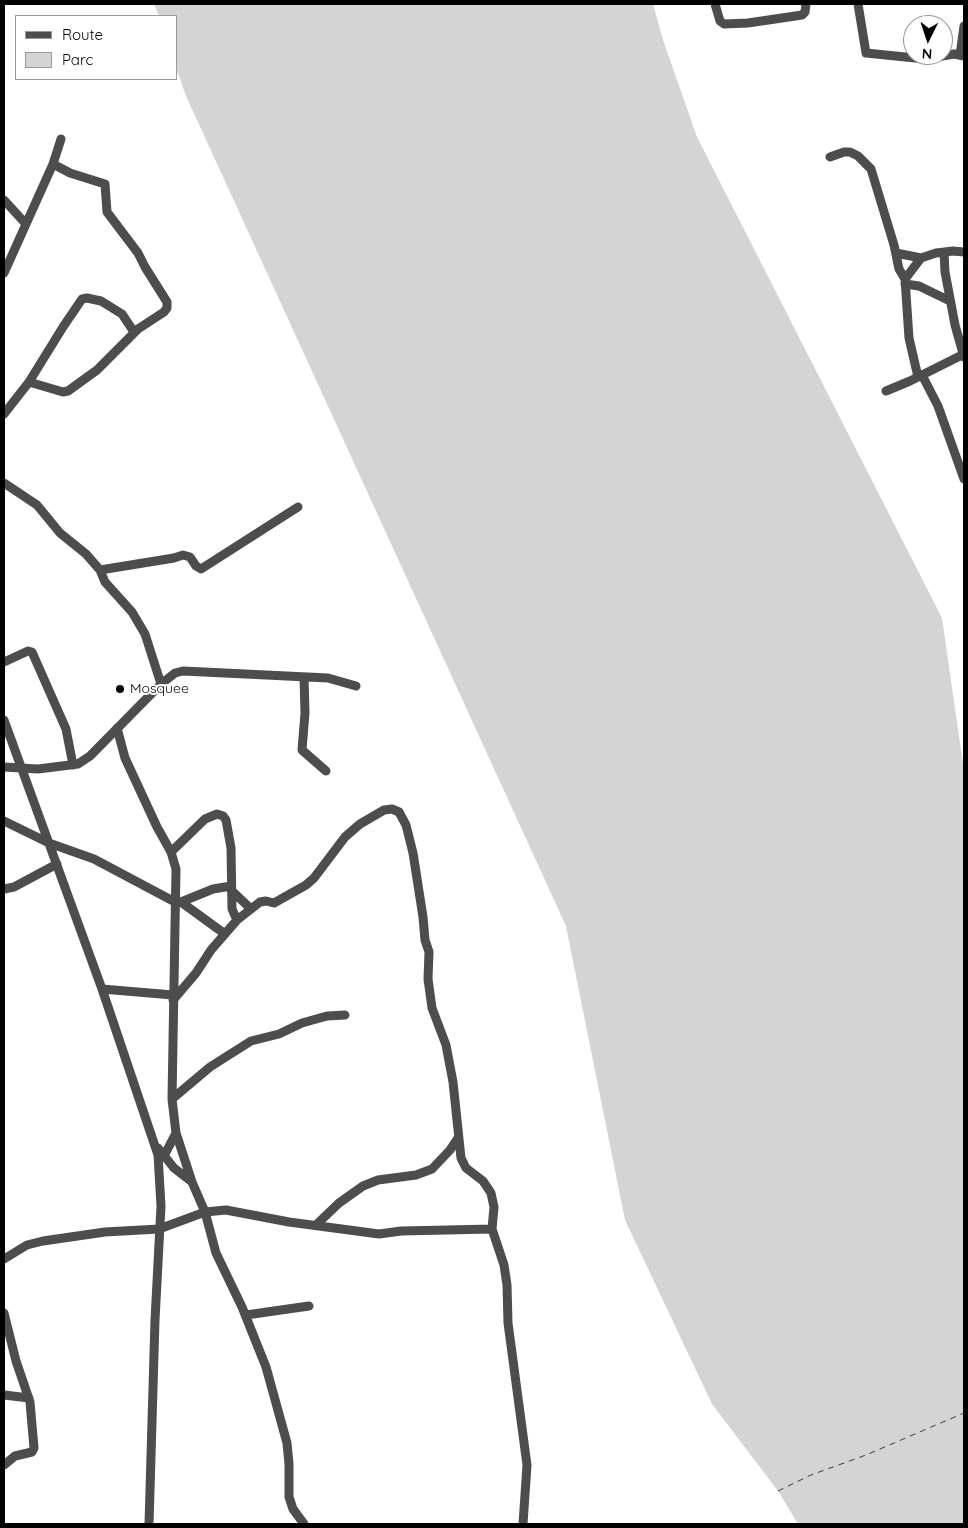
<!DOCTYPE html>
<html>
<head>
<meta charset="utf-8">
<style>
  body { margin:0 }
  #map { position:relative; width:968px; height:1528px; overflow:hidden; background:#fff; font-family:Quicksand,sans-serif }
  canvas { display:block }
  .frame { position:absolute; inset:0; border:5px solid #000; pointer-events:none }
  .legend { position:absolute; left:15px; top:15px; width:162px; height:65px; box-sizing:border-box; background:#fff; border:1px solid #999; margin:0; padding:6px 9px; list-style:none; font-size:15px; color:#000 }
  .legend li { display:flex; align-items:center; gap:10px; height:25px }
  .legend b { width:25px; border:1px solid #999 }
  .north { position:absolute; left:903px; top:15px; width:50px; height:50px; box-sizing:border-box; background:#fff; border:1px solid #999; border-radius:50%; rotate:184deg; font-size:14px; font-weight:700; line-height:20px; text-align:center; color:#000 }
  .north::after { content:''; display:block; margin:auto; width:18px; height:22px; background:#000; clip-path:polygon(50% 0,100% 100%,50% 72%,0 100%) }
</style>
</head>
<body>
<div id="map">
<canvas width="968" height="1528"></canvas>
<div class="frame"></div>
<ul class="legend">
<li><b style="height:6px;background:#4d4d4d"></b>Route</li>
<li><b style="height:14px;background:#d4d4d4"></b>Parc</li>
</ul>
<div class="north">N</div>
</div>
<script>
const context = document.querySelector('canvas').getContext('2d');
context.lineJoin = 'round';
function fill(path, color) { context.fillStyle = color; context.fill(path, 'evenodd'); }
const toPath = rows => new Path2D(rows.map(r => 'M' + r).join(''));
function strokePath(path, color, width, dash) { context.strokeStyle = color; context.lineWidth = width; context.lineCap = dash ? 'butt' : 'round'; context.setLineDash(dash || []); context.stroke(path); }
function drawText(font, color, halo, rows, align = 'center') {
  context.font = font + ' Quicksand,sans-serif'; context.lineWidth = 4; context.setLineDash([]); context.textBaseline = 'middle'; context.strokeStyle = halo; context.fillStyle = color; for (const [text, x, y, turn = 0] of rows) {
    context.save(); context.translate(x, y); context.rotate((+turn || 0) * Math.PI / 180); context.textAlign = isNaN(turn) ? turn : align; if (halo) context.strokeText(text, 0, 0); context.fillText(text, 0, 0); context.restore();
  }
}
fill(toPath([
  [154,4,653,4,663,40,697,137,942,618,964,771,964,1524,798,1524,778,1491,712,1404,625,1220,566,926,186,96,176,68,176,16,159,16]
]), '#d4d4d4');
strokePath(toPath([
  [778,1491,811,1475,866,1455,964,1413]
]), '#3c3c3c', 1, [6, 5]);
strokePath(toPath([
  [715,4,720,21,724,24,748,23,802,15,805,12,806,4],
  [858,4,866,53,925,59,954,54,964,56],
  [960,55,964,26],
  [830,157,844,152,850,152,858,156,871,169,894,245,899,269,905,279],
  [4,200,26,224],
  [944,252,945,272,955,325,964,357],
  [896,253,921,258],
  [4,273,53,164,61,139],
  [905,284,919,286,950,301],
  [922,375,938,406,964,479],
  [918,377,909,338,905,279,921,258,936,253,953,251,964,252],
  [29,382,63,392,68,391,97,370,138,329,164,312,167,308,167,302,145,267,138,253,107,212,105,184,70,173,53,164],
  [886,391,910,381,964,354],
  [4,414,29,382,63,327,82,299,87,298,101,301,122,314,134,332],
  [4,483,37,505,60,533,86,554,100,570,105,582,132,612,145,634,161,684],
  [100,570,174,558,183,555,190,557,196,566,201,569,298,507],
  [4,662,28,651,32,652,66,729,73,765],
  [304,677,305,713,302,750,326,771],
  [4,720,102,989,158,1155,161,1206,155,1320,149,1524],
  [117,728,125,758,157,827,171,852,176,869,172,1099,176,1133,192,1182],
  [4,767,38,769,78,764,90,756,161,684,175,673,183,671,328,678,356,686],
  [4,821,49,843,94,859,175,902,181,902,213,889,231,886],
  [171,852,205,819,217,814,223,816,226,820,231,848,232,909,237,920],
  [4,889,14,887,57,864],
  [231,890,251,909],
  [181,902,225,934],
  [102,989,173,995],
  [173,1000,196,973,211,950,237,920,260,902,266,901,274,903,306,885,314,878,345,837,360,824,384,810,392,809,399,812,406,825,413,853,423,917,425,940,429,952,428,979,432,1008,446,1045,453,1082,461,1158,466,1168,483,1181,491,1193,494,1207,492,1229,504,1265,507,1285,508,1323,527,1465,523,1524],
  [172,1099,210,1067,251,1041,279,1034,302,1023,327,1016,345,1015],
  [158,1148,174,1168,192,1182,205,1212,216,1253,242,1307,266,1367,287,1443,289,1464,289,1497,293,1509,304,1524],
  [164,1156,176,1133],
  [316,1225,339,1203,363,1186,378,1180,416,1175,432,1169,450,1150,458,1138],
  [4,1259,27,1245,43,1241,105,1232,159,1229,205,1212,226,1210,289,1222,379,1234,401,1231,492,1229],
  [4,1313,16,1361,30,1402,34,1448,32,1452,15,1456,4,1465],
  [246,1315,309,1306],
  [4,1395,29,1398]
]), '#4d4d4d', 9);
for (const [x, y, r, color] of [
  [120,689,5,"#000"]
]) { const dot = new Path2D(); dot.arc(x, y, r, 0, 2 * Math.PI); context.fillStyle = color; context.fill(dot); strokePath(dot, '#fff', 2); }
drawText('14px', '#000', '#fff', [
  ["Mosquee",130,689]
], 'left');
</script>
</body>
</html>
